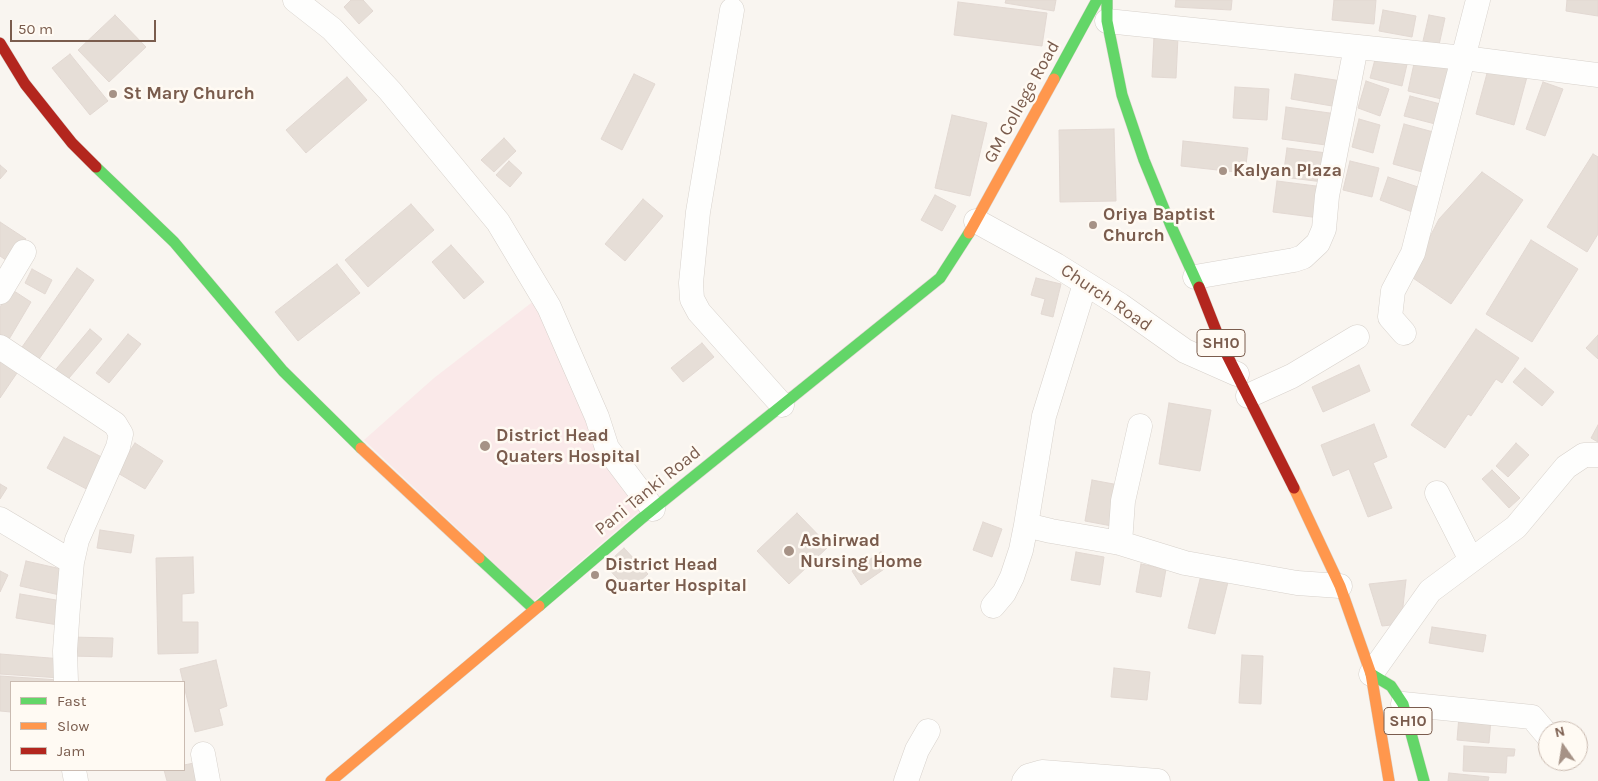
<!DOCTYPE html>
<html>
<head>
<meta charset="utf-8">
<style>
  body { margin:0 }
  #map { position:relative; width:1598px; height:781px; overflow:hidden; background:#f9f5f0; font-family:Karla,sans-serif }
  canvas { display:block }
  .legend { position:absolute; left:10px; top:681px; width:175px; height:90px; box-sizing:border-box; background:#fffaf3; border:1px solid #cabbb1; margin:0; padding:6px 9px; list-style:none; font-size:15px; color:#7a5c4d }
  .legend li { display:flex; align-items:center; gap:10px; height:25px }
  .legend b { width:25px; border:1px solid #cabbb1 }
  .north { position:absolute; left:1538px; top:721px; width:50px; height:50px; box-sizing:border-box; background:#fffaf3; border:1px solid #cabbb1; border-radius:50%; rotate:347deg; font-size:14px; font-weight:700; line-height:20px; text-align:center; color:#7a5c4d }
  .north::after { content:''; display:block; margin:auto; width:18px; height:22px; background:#a69286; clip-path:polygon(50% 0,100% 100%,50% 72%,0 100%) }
  .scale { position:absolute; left:10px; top:20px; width:146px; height:22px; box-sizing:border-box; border:2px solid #7a5c4d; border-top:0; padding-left:6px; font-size:15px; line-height:18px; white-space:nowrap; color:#7a5c4d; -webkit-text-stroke:4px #fffaf3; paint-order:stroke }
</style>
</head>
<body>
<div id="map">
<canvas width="1598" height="781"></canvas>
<ul class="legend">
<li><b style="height:6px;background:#63d668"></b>Fast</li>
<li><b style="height:6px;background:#ff974d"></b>Slow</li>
<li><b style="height:6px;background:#b3261e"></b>Jam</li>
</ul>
<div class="north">N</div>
<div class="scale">50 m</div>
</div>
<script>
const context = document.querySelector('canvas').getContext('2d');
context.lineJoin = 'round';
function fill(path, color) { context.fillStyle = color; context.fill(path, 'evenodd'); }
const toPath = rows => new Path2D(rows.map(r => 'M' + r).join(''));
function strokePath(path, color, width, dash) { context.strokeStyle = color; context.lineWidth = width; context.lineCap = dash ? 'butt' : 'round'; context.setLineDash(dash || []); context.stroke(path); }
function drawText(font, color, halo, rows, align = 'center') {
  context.font = font + ' Karla,sans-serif'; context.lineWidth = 5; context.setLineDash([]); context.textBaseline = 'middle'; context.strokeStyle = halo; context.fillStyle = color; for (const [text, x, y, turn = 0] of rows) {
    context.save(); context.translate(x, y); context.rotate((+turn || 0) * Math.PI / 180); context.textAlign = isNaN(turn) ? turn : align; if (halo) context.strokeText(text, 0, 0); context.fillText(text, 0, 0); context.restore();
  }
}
fill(toPath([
  [535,300,644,507,534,601,364,440,434,378]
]), '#fae9e9');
const building = toPath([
  [351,0,363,0,373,11,359,24,344,7,351,0],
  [1006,0,1056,0,1054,11,1005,3,1006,0],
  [1176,0,1232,0,1231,10,1175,7,1176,0],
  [1334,0,1376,0,1374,24,1332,20,1334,0],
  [1567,0,1598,0,1598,16,1566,11,1567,0],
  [958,2,1047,13,1042,46,954,35,958,2],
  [1383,10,1416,16,1412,37,1379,31,1383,10],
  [115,15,146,47,109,82,78,50,115,15],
  [1429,15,1445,18,1439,45,1423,41,1429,15],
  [1154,36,1178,37,1176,78,1152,77,1154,36],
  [1377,52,1408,60,1402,86,1370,78,1377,52],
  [70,54,108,101,90,115,52,68,70,54],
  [1415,59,1457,68,1450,101,1408,91,1415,59],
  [1489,66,1527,77,1514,125,1476,114,1489,66],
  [634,74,655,84,622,150,601,139,634,74],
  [1295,74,1342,81,1338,107,1291,99,1295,74],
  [347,77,367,100,306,153,286,130,347,77],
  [1366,81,1389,89,1380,116,1358,108,1366,81],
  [1543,82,1563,89,1545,136,1526,129,1543,82],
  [1235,87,1269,89,1267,120,1233,118,1235,87],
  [1410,96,1448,106,1443,126,1404,116,1410,96],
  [1286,107,1337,114,1333,146,1282,139,1286,107],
  [952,115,987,123,970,196,935,188,952,115],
  [1359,119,1380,125,1373,153,1352,147,1359,119],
  [1404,124,1437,133,1426,173,1393,164,1404,124],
  [1114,129,1116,201,1060,202,1059,130,1114,129],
  [504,138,516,151,494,172,481,160,504,138],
  [1183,141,1248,148,1245,173,1181,166,1183,141],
  [1287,148,1327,153,1323,182,1283,177,1287,148],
  [1593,154,1598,157,1598,234,1587,252,1547,227,1593,154],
  [509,161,522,173,510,187,496,175,509,161],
  [1350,161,1379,168,1372,197,1343,190,1350,161],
  [0,165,7,171,0,179,0,165],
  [1482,172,1523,200,1451,304,1410,276,1439,219,1482,172],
  [1388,177,1424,189,1415,213,1380,200,1388,177],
  [1277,181,1324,187,1320,218,1273,212,1277,181],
  [935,195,956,206,942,231,921,220,935,195],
  [643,199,663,216,625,261,605,244,643,199],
  [411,204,434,230,368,287,345,260,411,204],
  [0,222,26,239,10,263,0,256,0,222],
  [1531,240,1578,269,1532,342,1486,314,1531,240],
  [451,245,484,282,464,299,432,262,451,245],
  [337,264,360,293,298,341,275,312,337,264],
  [77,268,94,280,37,362,20,350,77,268],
  [32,269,52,280,45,294,25,283,32,269],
  [1036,278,1061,284,1053,317,1041,314,1045,299,1031,295,1036,278],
  [11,289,31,302,8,341,0,336,0,307,11,289],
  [90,329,102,339,64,384,52,374,90,329],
  [1476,329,1519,358,1502,383,1496,379,1471,416,1468,414,1445,448,1411,425,1476,329],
  [128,334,141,344,109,383,96,373,128,334],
  [1598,335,1598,359,1586,348,1598,335],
  [702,343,714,357,683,382,671,368,702,343],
  [0,356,19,370,0,398,0,356],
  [1359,365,1370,391,1323,412,1312,387,1359,365],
  [1525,368,1554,392,1542,406,1513,382,1525,368],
  [1169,403,1211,410,1200,471,1159,464,1169,403],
  [1374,424,1387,457,1373,463,1392,508,1368,517,1349,469,1333,476,1321,445,1374,424],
  [1598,425,1598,442,1591,438,1598,425],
  [64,437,109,461,92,492,47,468,64,437],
  [135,443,163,461,145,489,116,472,135,443],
  [1516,443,1529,455,1508,477,1496,466,1516,443],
  [1492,470,1520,498,1509,508,1482,479,1492,470],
  [1092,480,1119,485,1112,526,1085,521,1092,480],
  [0,484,7,488,0,499,0,484],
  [797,513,829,546,789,584,757,551,797,513],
  [983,522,1002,529,992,557,973,550,983,522],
  [100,530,134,535,131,553,97,548,100,530],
  [624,548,648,574,629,591,605,565,624,548],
  [881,552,890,565,861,585,852,571,881,552],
  [1076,552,1104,557,1100,585,1071,580,1076,552],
  [193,557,194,593,182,594,182,622,198,622,198,653,158,654,156,558,193,557],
  [26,561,70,571,64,596,20,586,26,561],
  [1141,564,1166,569,1161,597,1136,592,1141,564],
  [0,571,8,575,0,592,0,571],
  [1201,575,1228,582,1215,634,1188,628,1201,575],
  [1406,580,1401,624,1382,626,1369,584,1406,580],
  [20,594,62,601,58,625,16,618,20,594],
  [1432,627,1486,635,1483,652,1429,643,1432,627],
  [70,637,113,638,112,657,70,656,70,637],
  [0,654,62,659,61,678,0,674,0,654],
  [1242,655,1263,656,1261,704,1239,703,1242,655],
  [216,660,227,706,219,709,223,725,195,732,180,669,216,660],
  [1114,668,1150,672,1147,700,1111,697,1114,668],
  [0,676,59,680,59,682,11,682,11,712,0,711,0,676],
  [1459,716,1491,719,1489,743,1457,740,1459,716],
  [1464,746,1515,749,1514,756,1507,756,1506,773,1463,771,1464,746],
  [194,763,197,781,167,781,164,770,184,770,184,765,194,763],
  [1449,773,1489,777,1488,781,1448,781,1449,773]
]);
fill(building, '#e6ded7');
strokePath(building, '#e2d8d2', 1);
const street = toPath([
  [295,0,332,29,390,91,498,222,549,307,597,417,607,448,653,509],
  [732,10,698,212,691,283,692,299,699,312,782,405],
  [1107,21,1464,58,1598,75],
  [976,221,1056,265,1120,305,1185,351,1237,374],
  [1195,277,1294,260,1303,257,1318,243,1324,229,1327,196,1356,47],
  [1085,284,1044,416,1026,525,1051,531,1120,543,1185,563,1297,583,1340,586],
  [0,292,24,252],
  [1404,333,1390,317,1393,291,1413,253,1478,0],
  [0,347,115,424,121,434,118,447,77,540,72,562,68,607,65,651,66,682],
  [1248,396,1292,376,1357,337],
  [1437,493,1471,560],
  [0,519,72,562],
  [1120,543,1123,501,1140,426],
  [993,606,1004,593,1012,577,1021,550,1026,525],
  [1371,674,1430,591,1516,527,1566,467,1584,455,1598,455],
  [1403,704,1532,717,1548,736],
  [203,754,208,781],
  [74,770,76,781],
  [906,781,917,750,928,731],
  [1024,781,1028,776,1042,772,1158,781]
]);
const fast = toPath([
  [1107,0,1107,21,1122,95,1144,160,1171,226,1199,287],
  [1054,79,1097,0],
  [96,167,174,242,283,371,361,448],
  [479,558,534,609],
  [539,606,641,519,940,278,969,233],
  [1371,674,1391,686,1403,704,1424,781]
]);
const slow = toPath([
  [969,233,1054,79],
  [361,448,479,558],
  [1294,488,1340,586,1371,674,1389,781],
  [331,781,539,606]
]);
const jam = toPath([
  [0,43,25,84,72,143,96,167],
  [1199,287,1221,343,1294,488]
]);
strokePath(street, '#d7d1cb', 25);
strokePath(fast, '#d9d2cb', 12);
strokePath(slow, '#d9d2cb', 12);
strokePath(jam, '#d9d2cb', 12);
strokePath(street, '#fefefd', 24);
strokePath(fast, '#63d668', 11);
strokePath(slow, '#ff974d', 11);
strokePath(jam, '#b3261e', 11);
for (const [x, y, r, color] of [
  [113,94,5,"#a69286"],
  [1223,171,5,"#a69286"],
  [1093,225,5,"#a69286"],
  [485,446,6,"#a69286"],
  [789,551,6,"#a69286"],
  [595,575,5,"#a69286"]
]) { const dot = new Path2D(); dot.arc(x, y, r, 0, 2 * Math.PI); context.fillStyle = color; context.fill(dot); strokePath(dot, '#fffaf3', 2); }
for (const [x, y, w] of [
  [1221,343,48],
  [1408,721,48]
]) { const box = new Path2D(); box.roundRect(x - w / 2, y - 13.5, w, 27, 4); context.fillStyle = '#fffaf3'; context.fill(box); strokePath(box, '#7a5c4d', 1); }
drawText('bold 16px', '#7a5c4d', null, [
  ["SH10",1221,343],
  ["SH10",1408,721]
]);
drawText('bold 18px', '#7a5c4d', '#fffaf3', [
  ["St Mary Church",123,94],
  ["Kalyan Plaza",1233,171],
  ["Oriya Baptist",1103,215],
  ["Church",1103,236],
  ["District Head",496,436],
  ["Quaters Hospital",496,457],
  ["Ashirwad",800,541],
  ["Nursing Home",800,562],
  ["District Head",605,565],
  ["Quarter Hospital",605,586]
], 'left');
drawText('18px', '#7a5c4d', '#fffaf3', [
  ["GM College Road",1022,102,-61],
  ["Church Road",1106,298,34],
  ["Pani Tanki Road",648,491,-39]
]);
</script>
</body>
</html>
